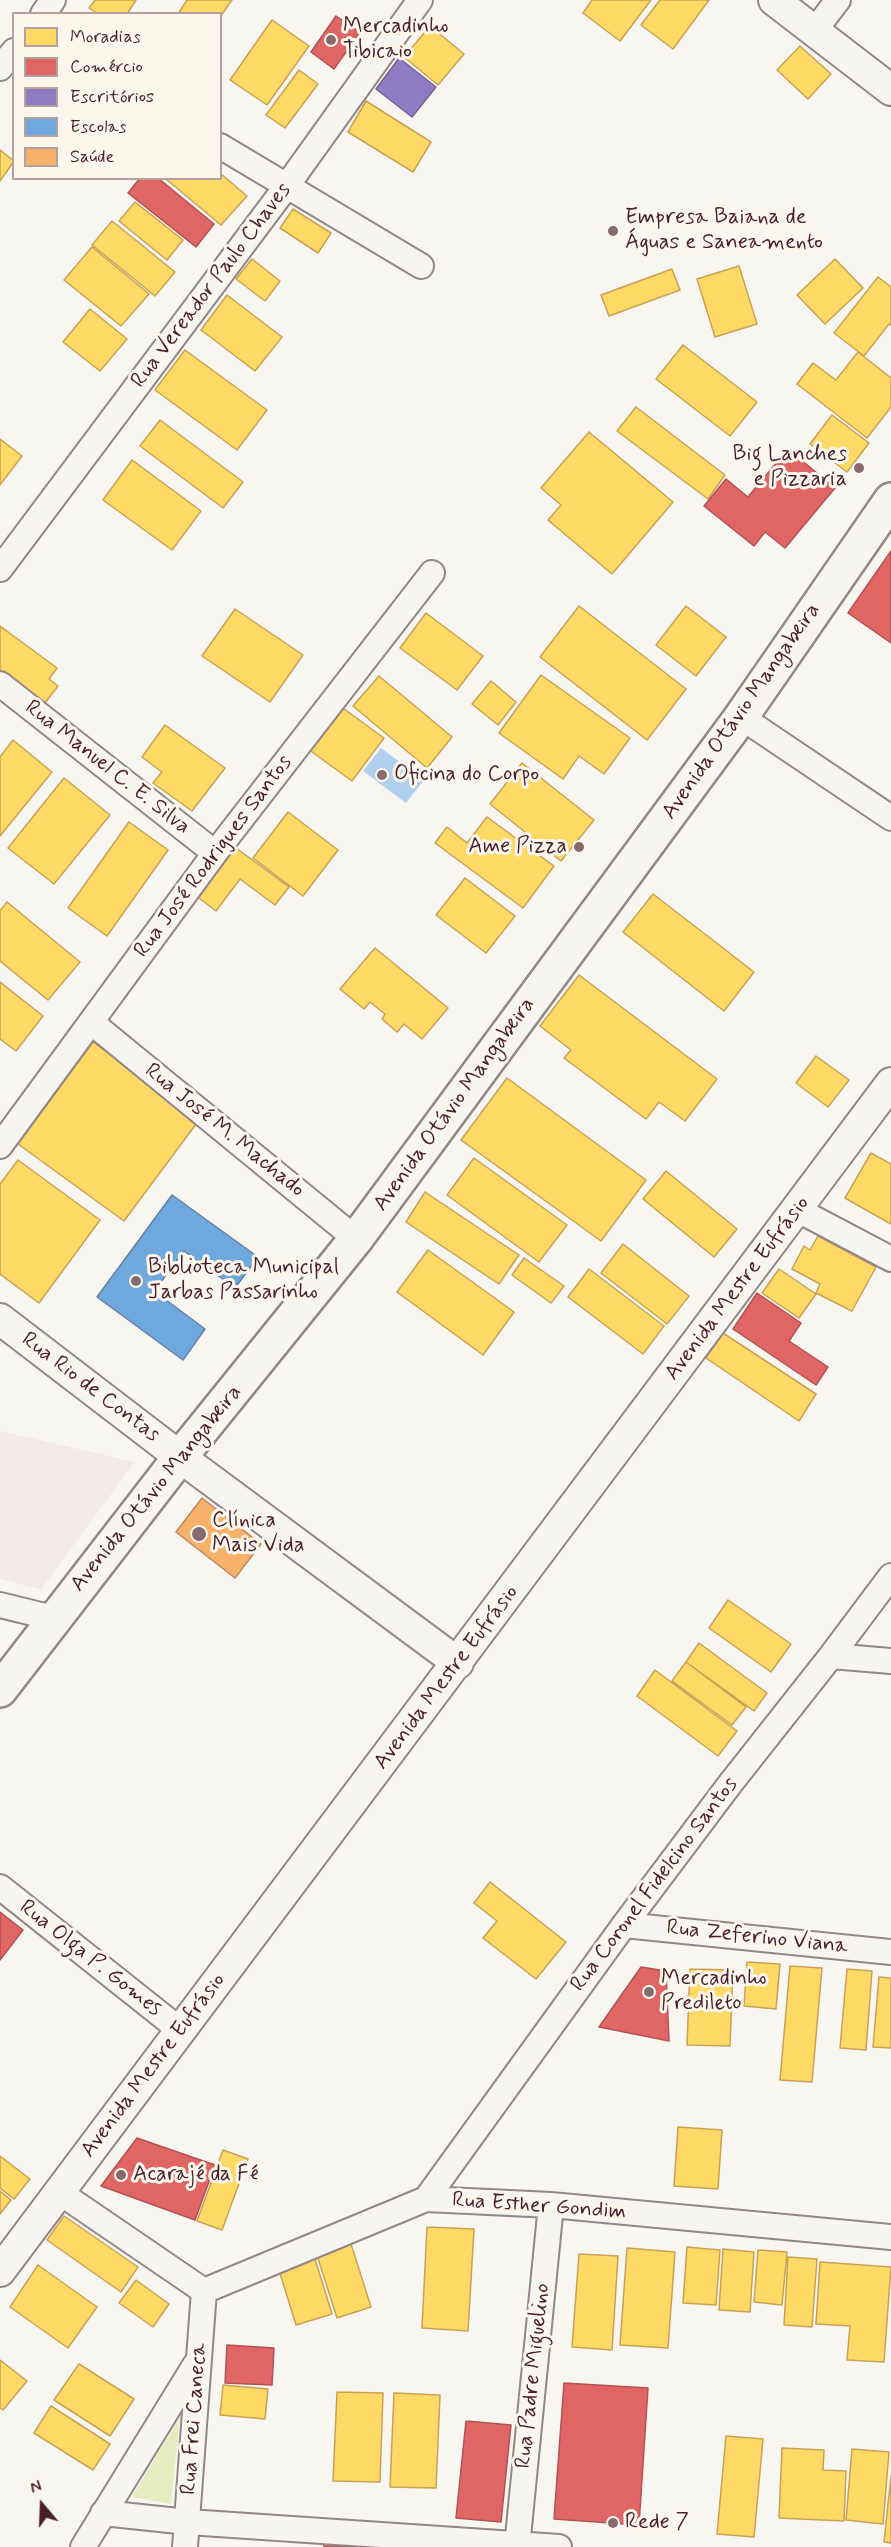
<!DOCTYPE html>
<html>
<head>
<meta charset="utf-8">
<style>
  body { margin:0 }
  #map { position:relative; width:891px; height:2547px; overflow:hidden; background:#f8f6f0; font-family:Mynerve,sans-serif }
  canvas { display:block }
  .legend { position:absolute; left:12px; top:12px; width:210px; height:168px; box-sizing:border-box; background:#fbf7ec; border:2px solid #b4a19f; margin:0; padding:8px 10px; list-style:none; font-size:18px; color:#4a1f2b }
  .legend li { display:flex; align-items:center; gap:12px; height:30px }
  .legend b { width:30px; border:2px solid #b4a19f }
  .north { position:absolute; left:12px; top:2475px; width:60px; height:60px; -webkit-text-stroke:4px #fbf7ec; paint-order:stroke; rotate:341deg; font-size:16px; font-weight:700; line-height:24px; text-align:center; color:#4a1f2b }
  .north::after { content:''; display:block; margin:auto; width:21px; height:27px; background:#4a1f2b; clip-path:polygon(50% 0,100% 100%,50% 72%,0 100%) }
</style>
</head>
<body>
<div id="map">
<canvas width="891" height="2547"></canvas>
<ul class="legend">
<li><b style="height:16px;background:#ffd966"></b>Moradias</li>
<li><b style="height:16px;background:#e06666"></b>Comércio</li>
<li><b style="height:16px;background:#8e7cc3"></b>Escritórios</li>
<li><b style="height:16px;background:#6fa8dc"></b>Escolas</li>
<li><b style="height:16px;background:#f6b26b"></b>Saúde</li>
</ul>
<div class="north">N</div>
</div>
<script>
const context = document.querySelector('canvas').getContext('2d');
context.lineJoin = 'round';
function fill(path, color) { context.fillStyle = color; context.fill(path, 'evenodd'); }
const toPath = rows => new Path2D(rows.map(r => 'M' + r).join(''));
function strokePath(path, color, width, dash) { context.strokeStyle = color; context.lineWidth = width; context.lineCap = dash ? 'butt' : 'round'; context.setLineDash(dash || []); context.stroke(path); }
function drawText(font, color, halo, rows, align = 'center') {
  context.font = font + ' Mynerve,sans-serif'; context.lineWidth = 6; context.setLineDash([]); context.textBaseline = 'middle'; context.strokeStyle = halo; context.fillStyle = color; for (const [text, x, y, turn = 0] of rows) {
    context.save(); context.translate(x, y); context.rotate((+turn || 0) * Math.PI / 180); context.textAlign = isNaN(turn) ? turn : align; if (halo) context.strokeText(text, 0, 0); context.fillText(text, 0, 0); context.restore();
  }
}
fill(toPath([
  [0,1431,135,1462,41,1589,0,1579]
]), '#f2e9e9');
fill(toPath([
  [180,2417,171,2504,132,2497]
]), '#e5ecbf');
fill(toPath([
  [381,748,424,780,406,803,363,771]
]), '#b1d0ed');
const homes = toPath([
  [95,0,136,0,127,14,98,14,89,8,95,0],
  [187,0,232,0,220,17,220,14,178,14,187,0],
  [592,0,651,0,620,41,583,13,592,0],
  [660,0,709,0,673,49,641,25,660,0],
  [272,20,309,46,267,105,230,80,272,20],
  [430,26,464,54,438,85,404,57,430,26],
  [800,46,831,74,808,99,777,70,800,46],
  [299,70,318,84,285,128,266,115,299,70],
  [366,101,431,142,413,172,348,132,366,101],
  [0,150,14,161,0,181,0,150],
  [220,173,247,196,221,225,166,179,220,178,220,173],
  [135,202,183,240,167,260,119,221,135,202],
  [293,209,331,233,318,253,280,228,293,209],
  [112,221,175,272,155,296,92,245,112,221],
  [92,247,149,294,121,326,64,280,92,247],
  [252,259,280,281,265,301,236,279,252,259],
  [835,259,863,288,825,324,797,295,835,259],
  [739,266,757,324,715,337,697,279,739,266],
  [672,269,680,290,609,316,601,295,672,269],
  [878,277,891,287,891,325,889,324,864,356,834,333,878,277],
  [227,295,282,337,255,371,201,330,227,295],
  [90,309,127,339,100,371,63,342,90,309],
  [683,345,757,402,730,436,656,379,683,345],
  [185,350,267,410,237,450,155,390,185,350],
  [858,352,891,378,891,407,867,438,797,384,813,363,836,380,858,352],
  [636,407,725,475,708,499,617,431,636,407],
  [832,415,869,443,847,472,810,444,832,415],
  [160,420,243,482,223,508,140,446,160,420],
  [589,432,673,502,612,574,548,520,561,505,541,488,589,432],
  [0,439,22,456,0,485,0,439],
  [132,460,201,511,172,550,103,500,132,460],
  [579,606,686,689,647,740,540,657,579,606],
  [686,606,726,637,696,676,656,645,686,606],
  [235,609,303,655,270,702,202,656,235,609],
  [426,613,483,656,457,690,400,648,426,613],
  [0,626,57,668,49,679,58,686,45,703,0,670,0,626],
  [541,675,630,738,604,774,579,756,563,779,499,733,541,675],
  [379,676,452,737,427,768,353,706,379,676],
  [491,681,516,702,498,725,472,704,491,681],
  [340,706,384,738,352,781,308,749,340,706],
  [165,725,225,768,192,811,153,783,162,772,142,757,165,725],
  [13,740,52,772,0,836,0,757,13,740],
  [522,763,594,820,561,861,490,804,522,763],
  [64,778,110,815,54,884,8,848,64,778],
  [288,812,338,850,303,896,253,858,288,812],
  [487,817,554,866,523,908,435,843,447,827,467,843,487,817],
  [129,822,168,850,107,936,68,908,129,822],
  [232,845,289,887,275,905,240,879,216,911,195,895,232,845],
  [465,878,515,916,486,953,436,915,465,878],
  [653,894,754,972,724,1011,623,932,653,894],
  [7,902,80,962,48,1000,0,961,0,911,7,902],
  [375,948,448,1008,422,1039,404,1024,397,1032,382,1019,385,1014,370,1002,364,1009,340,989,375,948],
  [579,975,717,1079,685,1121,659,1102,646,1119,564,1058,571,1050,540,1026,579,975],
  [0,982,43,1016,16,1051,0,1039,0,982],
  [93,1042,199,1120,124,1221,18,1144,93,1042],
  [816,1056,849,1080,828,1107,796,1083,816,1056],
  [507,1078,646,1180,601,1241,461,1140,507,1078],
  [871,1153,891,1164,891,1224,845,1198,871,1153],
  [474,1158,567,1225,539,1262,447,1195,474,1158],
  [18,1160,100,1220,39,1303,0,1274,0,1184,18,1160],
  [666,1171,737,1229,714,1257,643,1199,666,1171],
  [425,1192,519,1255,499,1284,406,1222,425,1192],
  [818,1236,876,1267,852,1311,816,1293,820,1284,792,1269,804,1246,810,1250,818,1236],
  [623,1244,689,1296,667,1324,601,1273,623,1244],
  [428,1250,514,1312,483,1355,397,1292,428,1250],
  [524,1258,564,1286,551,1303,512,1275,524,1258],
  [589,1269,664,1326,643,1354,568,1297,589,1269],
  [779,1269,816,1294,799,1318,762,1293,779,1269],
  [723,1333,816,1394,799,1421,706,1358,723,1333],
  [728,1600,791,1644,771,1672,709,1628,728,1600],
  [699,1643,767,1693,754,1711,686,1662,699,1643],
  [686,1662,746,1707,732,1725,672,1681,686,1662],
  [655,1670,737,1731,718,1756,637,1696,655,1670],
  [490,1882,566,1942,536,1979,483,1938,497,1921,474,1903,490,1882],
  [747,1962,780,1964,776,2009,744,2006,747,1962],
  [790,1966,822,1968,812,2082,780,2080,790,1966],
  [690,1969,733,1970,730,2046,687,2045,690,1969],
  [847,1969,872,1971,866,2050,840,2048,847,1969],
  [879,1977,891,1978,891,2048,873,2047,879,1977],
  [678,2127,722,2130,718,2189,674,2186,678,2127],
  [223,2150,248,2159,222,2230,197,2221,223,2150],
  [0,2156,30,2179,14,2199,0,2188,0,2156],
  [0,2191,11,2200,0,2214,0,2191],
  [64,2216,138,2267,121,2292,47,2240,64,2216],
  [427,2227,474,2229,468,2331,422,2328,427,2227],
  [351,2244,371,2307,337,2318,317,2255,351,2244],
  [687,2247,720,2250,716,2305,683,2303,687,2247],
  [627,2248,675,2252,668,2348,620,2345,627,2248],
  [723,2249,754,2252,750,2312,719,2310,723,2249],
  [758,2250,787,2252,782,2305,754,2302,758,2250],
  [579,2254,618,2256,612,2350,572,2347,579,2254],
  [788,2257,817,2259,812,2327,784,2325,788,2257],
  [315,2259,332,2314,296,2325,279,2270,315,2259],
  [820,2262,891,2267,884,2362,847,2360,850,2326,816,2324,820,2262],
  [38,2265,97,2307,68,2348,10,2307,38,2265],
  [136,2280,169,2304,153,2327,119,2303,136,2280],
  [0,2360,27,2381,3,2410,0,2408,0,2360],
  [79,2364,134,2399,110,2436,54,2400,79,2364],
  [223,2385,268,2389,265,2419,220,2415,223,2385],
  [337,2392,383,2393,380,2482,333,2481,337,2392],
  [394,2393,440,2395,436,2488,390,2487,394,2393],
  [51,2406,110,2444,93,2470,34,2433,51,2406],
  [726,2436,763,2439,754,2537,717,2534,726,2436],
  [782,2448,824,2450,823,2470,846,2471,844,2521,779,2518,782,2448],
  [852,2449,889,2452,883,2524,846,2520,852,2449],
  [891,2476,891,2543,884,2542,891,2476]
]);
fill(homes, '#ffd966');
strokePath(homes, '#c9a154', 1.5);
const shops = toPath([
  [336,16,360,32,334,69,311,52,336,16],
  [140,178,158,178,214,224,196,247,128,193,140,178],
  [788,449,835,488,785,548,765,532,754,546,704,506,726,479,748,497,788,449],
  [891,551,891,643,848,613,891,551],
  [757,1293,801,1323,789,1341,828,1367,816,1385,733,1329,757,1293],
  [0,1912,23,1930,0,1960,0,1912],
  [641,1967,666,1971,669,2041,599,2027,641,1967],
  [137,2138,215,2165,195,2220,101,2186,137,2138],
  [227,2345,274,2348,272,2385,225,2383,227,2345],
  [564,2383,648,2388,639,2525,554,2519,564,2383],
  [466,2421,511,2425,501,2522,456,2518,466,2421],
  [324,2544,364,2547,324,2547,324,2544]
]);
fill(shops, '#e06666');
strokePath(shops, '#b35154', 1.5);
const offices = toPath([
  [399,58,436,87,412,117,376,89,399,58]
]);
fill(offices, '#8e7cc3');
strokePath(offices, '#7a6095', 1.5);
const schools = toPath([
  [172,1195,258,1257,235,1288,184,1251,154,1291,205,1329,183,1360,97,1297,172,1195]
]);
fill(schools, '#6fa8dc');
strokePath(schools, '#647fa7', 1.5);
const health = toPath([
  [202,1498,261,1544,235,1578,176,1532,202,1498]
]);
fill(health, '#f6b26b');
strokePath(health, '#c28658', 1.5);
const minor = toPath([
  [43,14,53,0],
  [815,30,838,0],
  [0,68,14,51],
  [220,146,421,266],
  [0,569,286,187,420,0],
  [0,684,215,853],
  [741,717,891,818],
  [91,1022,356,1239],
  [0,1146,215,853,432,573],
  [798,1210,891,1259],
  [0,1605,53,1618],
  [831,1656,891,1661],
  [0,1887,180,2030],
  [624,1925,891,1952],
  [59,2192,204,2291],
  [426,2199,624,1925,730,1784,831,1656,891,1576],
  [204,2291,426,2199,551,2205,891,2237],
  [103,2513,188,2522,559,2547],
  [83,2547,195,2365],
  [185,2547,204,2291],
  [517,2547,551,2205]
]);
const tertiary = toPath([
  [774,0,891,90],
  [0,1319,180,1457,458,1663],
  [0,2271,891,1083]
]);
const secondary = toPath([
  [0,1690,180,1457,356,1239,741,717,891,500]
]);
strokePath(minor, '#918787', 28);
strokePath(tertiary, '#918787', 34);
strokePath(secondary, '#918787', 38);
strokePath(minor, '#f6f5f1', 24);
strokePath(tertiary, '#f6f5f1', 30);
strokePath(secondary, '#f6f5f1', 33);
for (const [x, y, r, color] of [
  [331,40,6,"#876a70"],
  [613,231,6,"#876a70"],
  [859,468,6,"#876a70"],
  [382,775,6,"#876a70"],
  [579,847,6,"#876a70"],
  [136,1281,6,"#876a70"],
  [199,1534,8,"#876a70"],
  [649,1992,6,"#876a70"],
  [121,2175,6,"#876a70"],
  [613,2523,6,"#876a70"]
]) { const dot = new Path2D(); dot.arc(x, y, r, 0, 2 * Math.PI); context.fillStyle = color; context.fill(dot); strokePath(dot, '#fbf7ec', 2); }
drawText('22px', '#4a1f2b', '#fbf7ec', [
  ["Mercadinho",343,27],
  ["Tibicaio",343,52],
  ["Empresa Baiana de",625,218],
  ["Águas e Saneamento",625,243],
  ["Big Lanches",847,455,"right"],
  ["e Pizzaria",847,480,"right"],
  ["Oficina do Corpo",394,775],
  ["Ame Pizza",567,847,"right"],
  ["Biblioteca Municipal",148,1268],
  ["Jarbas Passarinho",148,1293],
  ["Clínica",212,1521],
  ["Mais Vida",212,1546],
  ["Mercadinho",661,1979],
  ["Predileto",661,2004],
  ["Acarajé da Fé",133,2175],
  ["Rede 7",625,2523]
], 'left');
drawText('22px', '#4a1f2b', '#fbf7ec', [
  ["Rua Vereador Paulo Chaves",212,286,-53],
  ["Avenida Otávio Mangabeira",742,712,-55],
  ["Rua Manuel C. E. Silva",107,768,38],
  ["Rua José Rodrigues Santos",214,857,-53],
  ["Avenida Otávio Mangabeira",455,1105,-54],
  ["Rua José M. Machado",224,1131,39],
  ["Avenida Mestre Eufrásio",738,1289,-53],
  ["Rua Rio de Contas",90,1388,37],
  ["Avenida Otávio Mangabeira",157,1489,-51],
  ["Avenida Mestre Eufrásio",447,1678,-53],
  ["Rua Coronel Fidelcino Santos",655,1885,-53],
  ["Rua Zeferino Viana",757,1938,6],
  ["Rua Olga P. Gomes",90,1959,38],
  ["Avenida Mestre Eufrásio",154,2066,-53],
  ["Rua Esther Gondim",539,2207,4],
  ["Rua Padre Miguelino",534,2376,-84],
  ["Rua Frei Caneca",195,2419,-86]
]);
</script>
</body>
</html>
